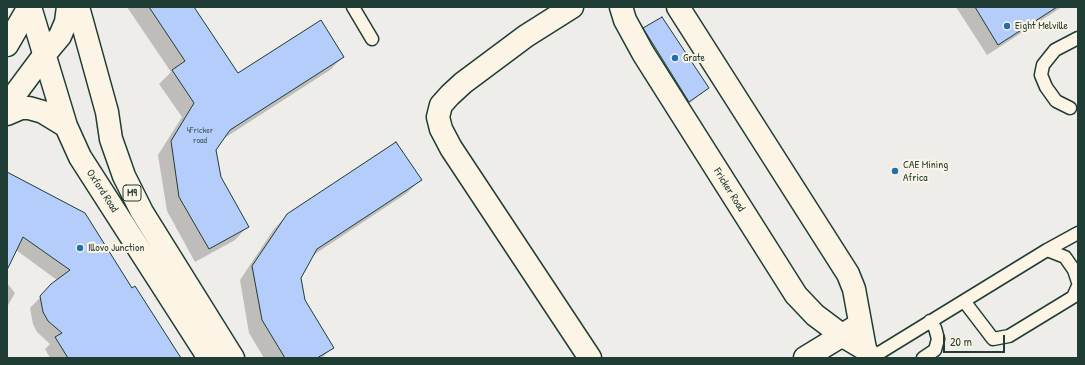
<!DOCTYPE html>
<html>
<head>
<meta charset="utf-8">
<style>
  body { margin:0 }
  #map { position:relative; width:1085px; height:365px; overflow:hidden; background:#eeede9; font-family:"Patrick Hand",sans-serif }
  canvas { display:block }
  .frame { position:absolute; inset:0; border:8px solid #1f3d34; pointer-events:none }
  .scale { position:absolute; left:943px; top:335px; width:62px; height:18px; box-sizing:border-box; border:2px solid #1f3d34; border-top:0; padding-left:5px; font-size:12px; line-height:14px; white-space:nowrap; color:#1f3d34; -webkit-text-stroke:3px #fcf5e5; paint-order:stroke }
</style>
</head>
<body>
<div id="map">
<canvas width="1085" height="365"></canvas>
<div class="frame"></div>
<div class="scale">20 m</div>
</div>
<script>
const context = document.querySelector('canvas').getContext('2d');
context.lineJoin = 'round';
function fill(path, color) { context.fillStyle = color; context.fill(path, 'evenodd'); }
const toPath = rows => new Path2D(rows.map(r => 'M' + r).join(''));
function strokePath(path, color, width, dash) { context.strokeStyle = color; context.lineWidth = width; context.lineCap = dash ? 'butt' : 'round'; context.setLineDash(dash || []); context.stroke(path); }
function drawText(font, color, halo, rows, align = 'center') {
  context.font = font + ' "Patrick Hand",sans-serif'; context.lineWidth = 4; context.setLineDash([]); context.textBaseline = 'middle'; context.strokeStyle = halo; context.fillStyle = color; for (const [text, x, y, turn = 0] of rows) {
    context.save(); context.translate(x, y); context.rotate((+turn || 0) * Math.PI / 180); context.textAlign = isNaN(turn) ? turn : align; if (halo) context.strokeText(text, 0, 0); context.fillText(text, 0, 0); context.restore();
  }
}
fill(toPath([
  [127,7,193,7,238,74,343,57,330,70,223,139,214,150,220,177,248,226,235,240,195,262,167,211,158,155,182,117,159,84,171,72],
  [956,7,1062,7,987,55],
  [644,28,708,88,680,111,635,38],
  [7,173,132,289,180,358,50,358,45,349,50,344,37,332,33,324,30,308,57,280,16,250,7,268],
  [420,180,407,193,312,256,300,277,304,300,332,348,322,358,264,358,249,333,240,280,274,229,287,215],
  [7,283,15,293,7,307]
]), '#0003');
const building = toPath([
  [149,7,194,7,238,73,321,20,344,57,230,130,216,150,221,177,249,227,209,249,179,197,171,141,194,103,172,70,185,61,149,7],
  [975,7,1057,7,998,45,975,7],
  [662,17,709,88,689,102,643,28,662,17],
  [396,142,422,180,317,249,301,278,305,300,334,348,317,358,285,358,262,320,252,266,287,214,396,142],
  [7,172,85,213,132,288,135,286,181,358,68,358,55,337,62,333,48,321,43,312,40,296,51,284,70,270,23,237,7,270,7,172]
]);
fill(building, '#b4cdfb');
strokePath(building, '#1f3d34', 1);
const lane = toPath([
  [353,7,372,39],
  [1070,108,1056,101,1046,87,1041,75,1043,65,1055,50,1078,38],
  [1047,250,1078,233],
  [964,301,993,339,1009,336,1073,297,1078,286],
  [871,358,1047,250,1065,257,1074,270,1078,282],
  [923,358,935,350,938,339,935,328,930,321]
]);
const street = toPath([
  [572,7,526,36,463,83,450,95,441,105,438,117,441,129,451,148,590,358],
  [621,7,625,20,643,53,796,295,815,315,843,336,865,349],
  [678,7,848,274,854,289,865,349,870,357],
  [805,358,854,328]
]);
const secondary = toPath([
  [7,45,29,7],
  [7,105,45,54]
]);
const primary = toPath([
  [30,7,66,126,80,157,209,358],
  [78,7,107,112,111,139,124,176,142,212,233,358],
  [45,54,60,36,66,22,68,7],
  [7,114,21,108,29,108,43,112,66,126]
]);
strokePath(lane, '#1f3d34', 15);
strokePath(street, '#1f3d34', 25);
strokePath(secondary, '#1f3d34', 25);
strokePath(primary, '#1f3d34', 25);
strokePath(lane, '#fcf5e5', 12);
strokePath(street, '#fcf5e5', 22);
strokePath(secondary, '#fcf5e5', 22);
strokePath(primary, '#fcf5e5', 22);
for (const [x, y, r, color] of [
  [1007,26,4,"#1f6fb2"],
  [675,58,4,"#1f6fb2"],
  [895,171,4,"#1f6fb2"],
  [80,248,4,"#1f6fb2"]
]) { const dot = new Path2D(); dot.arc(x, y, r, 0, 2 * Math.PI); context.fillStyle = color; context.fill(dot); strokePath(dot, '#fcf5e5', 1.5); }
drawText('9px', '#446166', null, [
  ["4Fricker",200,131],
  ["road",200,141]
]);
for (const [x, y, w] of [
  [132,193,18]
]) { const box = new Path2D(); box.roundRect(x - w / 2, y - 8, w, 16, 3); context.fillStyle = '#fcf5e5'; context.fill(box); strokePath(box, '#1f3d34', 1); }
drawText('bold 10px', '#1f3d34', null, [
  ["M9",132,193]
]);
drawText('11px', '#1f3d34', '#fcf5e5', [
  ["Eight Melville",1015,26],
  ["Grate",683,58],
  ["CAE Mining",903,165],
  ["Africa",903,178],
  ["Illovo Junction",88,248]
], 'left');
drawText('11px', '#1f3d34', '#fcf5e5', [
  ["Fricker Road",729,190,58],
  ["Oxford Road",102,191,57]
]);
</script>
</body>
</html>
